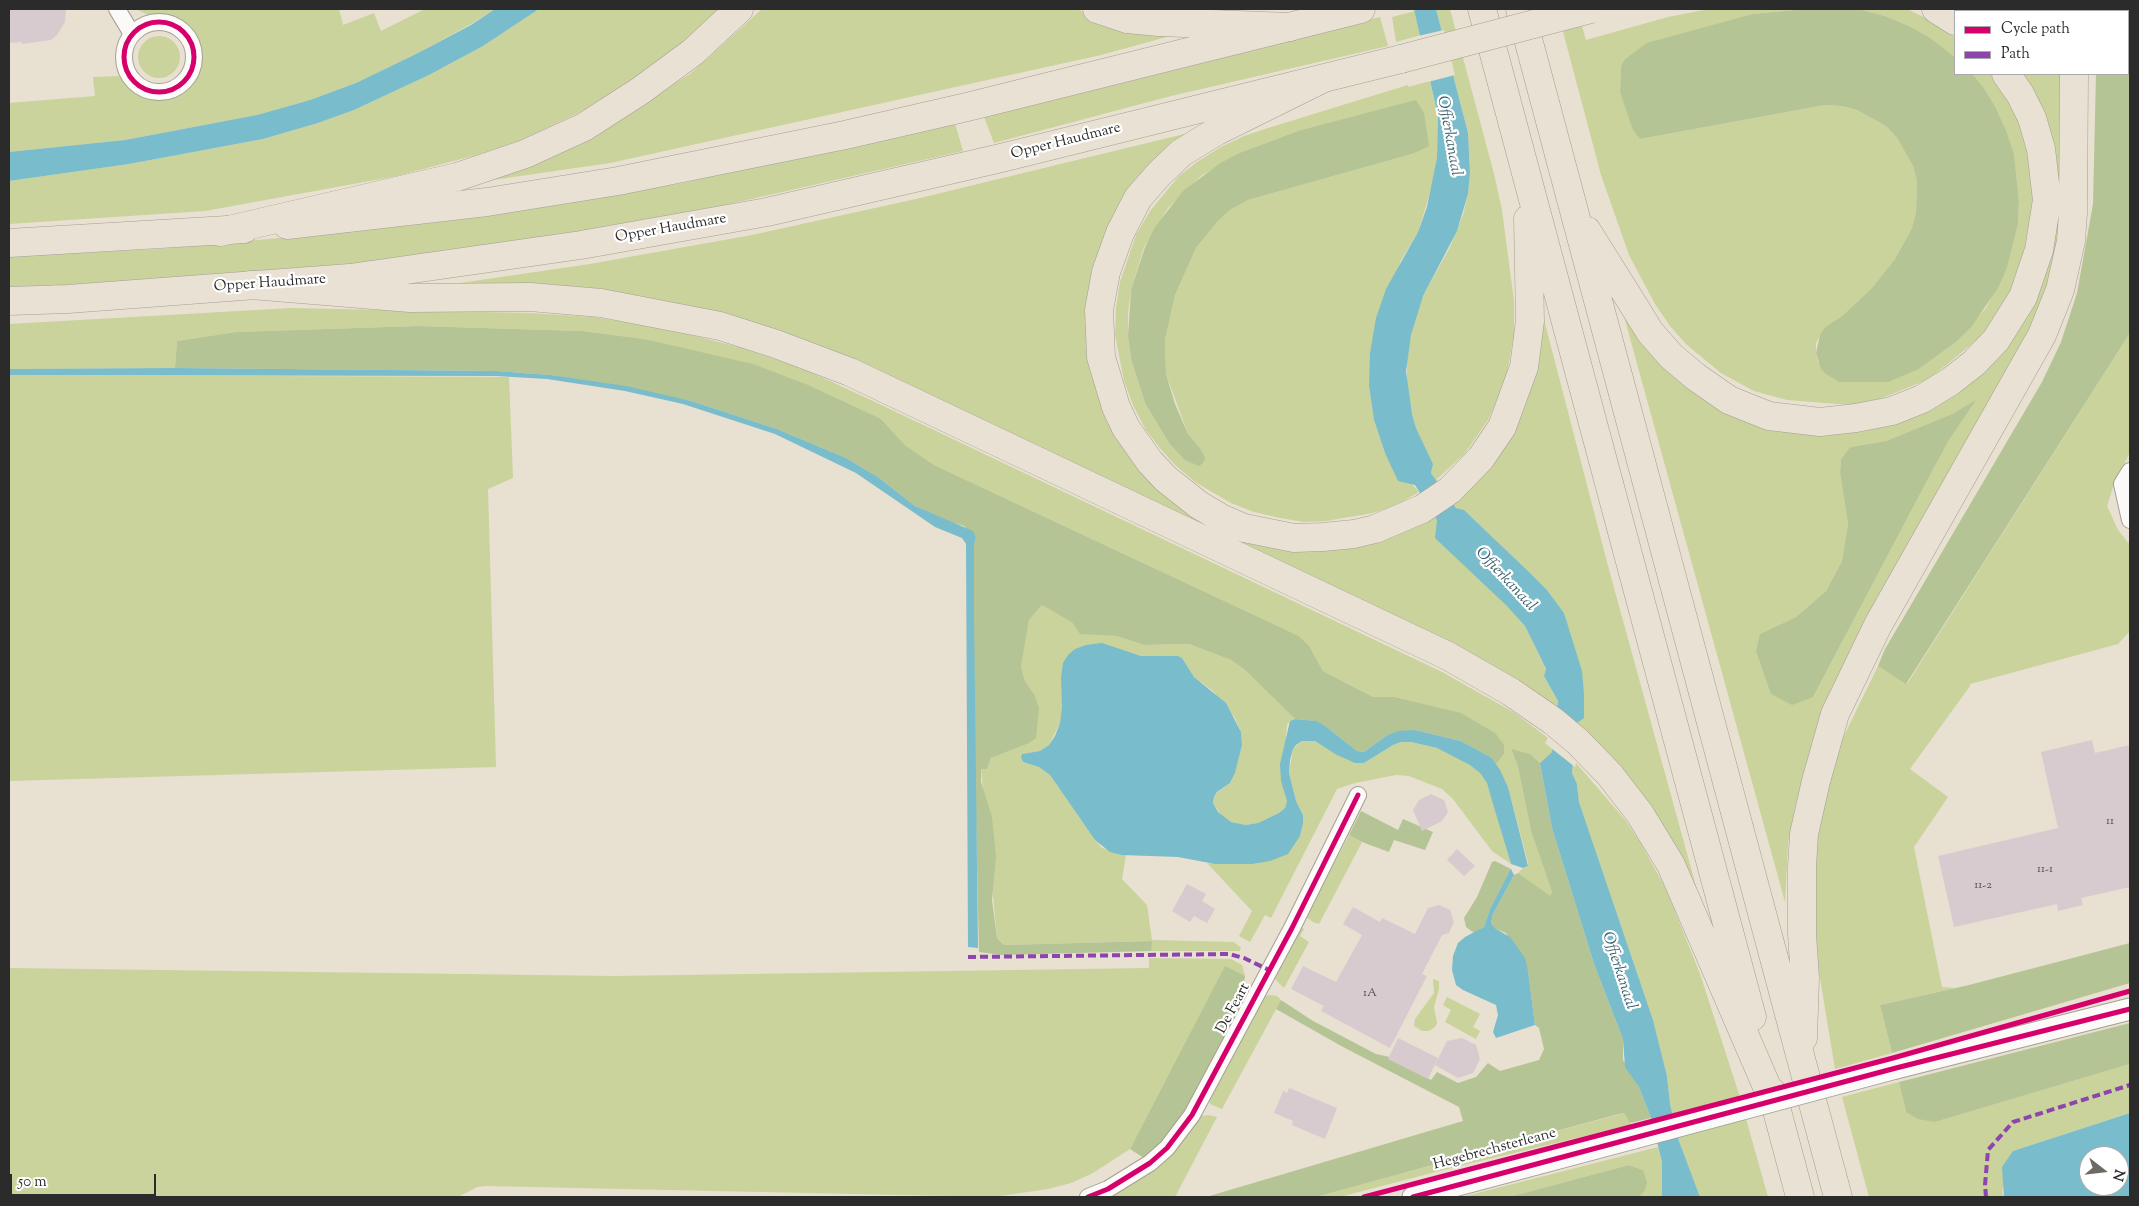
<!DOCTYPE html>
<html>
<head>
<meta charset="utf-8">
<style>
  body { margin:0 }
  #map { position:relative; width:2139px; height:1206px; overflow:hidden; background:#e8e0d0; font-family:"Sorts Mill Goudy",serif }
  canvas { display:block }
  .frame { position:absolute; inset:0; border:10px solid #2b2b2b; pointer-events:none }
  .legend { position:absolute; left:1954px; top:10px; width:175px; height:65px; box-sizing:border-box; background:#fff; border:1px solid #aaa; margin:0; padding:6px 9px; list-style:none; font-size:15px; color:#2b2b2b }
  .legend li { display:flex; align-items:center; gap:10px; height:25px }
  .legend b { width:25px; border:1px solid #aaa }
  .north { position:absolute; left:2079px; top:1146px; width:50px; height:50px; box-sizing:border-box; background:#fff; border:1px solid #aaa; border-radius:50%; rotate:106deg; font-size:14px; font-weight:700; line-height:20px; text-align:center; color:#2b2b2b }
  .north::after { content:''; display:block; margin:auto; width:18px; height:22px; background:#6d6a65; clip-path:polygon(50% 0,100% 100%,50% 72%,0 100%) }
  .scale { position:absolute; left:10px; top:1174px; width:146px; height:22px; box-sizing:border-box; border:2px solid #2b2b2b; border-top:0; padding-left:6px; font-size:15px; line-height:18px; white-space:nowrap; color:#2b2b2b; -webkit-text-stroke:4px #fff; paint-order:stroke }
</style>
</head>
<body>
<div id="map">
<canvas width="2139" height="1206"></canvas>
<div class="frame"></div>
<ul class="legend">
<li><b style="height:6px;background:#d6006c"></b>Cycle path</li>
<li><b style="height:6px;background:#8e44ad"></b>Path</li>
</ul>
<div class="north">N</div>
<div class="scale">50 m</div>
</div>
<script>
const context = document.querySelector('canvas').getContext('2d');
context.lineJoin = 'round';
function fill(path, color) { context.fillStyle = color; context.fill(path, 'evenodd'); }
const toPath = rows => new Path2D(rows.map(r => 'M' + r).join(''));
function strokePath(path, color, width, dash) { context.strokeStyle = color; context.lineWidth = width; context.lineCap = dash ? 'butt' : 'round'; context.setLineDash(dash || []); context.stroke(path); }
function drawText(font, color, halo, rows, align = 'center') {
  context.font = font + ' "Sorts Mill Goudy",serif'; context.lineWidth = 4.5; context.setLineDash([]); context.textBaseline = 'middle'; context.strokeStyle = halo; context.fillStyle = color; for (const [text, x, y, turn = 0] of rows) {
    context.save(); context.translate(x, y); context.rotate((+turn || 0) * Math.PI / 180); context.textAlign = isNaN(turn) ? turn : align; if (halo) context.strokeText(text, 0, 0); context.fillText(text, 0, 0); context.restore();
  }
}
fill(toPath([
  [136,9,339,9,343,25,374,13,381,31,425,9,495,9,471,24,418,53,356,83,310,100,257,115,125,140,9,152,9,103,95,96,93,77,121,76,139,93,157,97,176,94,192,82,197,73,200,55,196,40,191,31,176,20,148,15],
  [539,9,721,9,656,67,578,113,521,140,476,155,397,176,205,211,9,224,9,181,129,164,263,139,318,123,354,110,429,75,483,46],
  [762,9,1077,9,1090,15,1174,35,1101,55,610,163,472,183,613,122,690,74],
  [1436,9,1450,9,1494,174,1502,210,1514,301,1514,334,1506,380,1488,420,1465,453,1436,480,1431,473,1433,464,1416,428,1412,414,1407,390,1407,354,1416,313,1423,296,1450,247,1463,215,1468,194,1470,173,1468,133],
  [1557,9,1577,9,1586,40,1668,17,1709,9,1805,9,1753,14,1624,60,1621,66,1620,92,1640,139,1825,105,1842,106,1857,110,1886,126,1897,138,1913,166,1917,181,1916,213,1912,228,1895,259,1871,289,1842,316,1825,327,1816,343,1816,353,1818,362,1919,369,1956,342,1986,308,2007,268,2018,224,2019,201,2014,154,2006,130,1996,108,1972,74,1994,74,2017,111,2036,181,2023,272,1992,323,1978,339,1929,379,1870,403,1850,405,1787,400,1754,391,1721,373,1687,345,1670,326,1655,304,1629,255,1601,175],
  [1847,9,1907,9,1936,23,1955,37,1955,57,1929,37,1907,25,1885,16],
  [1415,11,1421,35,1396,42,1392,17],
  [1380,17,1388,46,1171,96,994,143,983,114],
  '138 57a21 21 0 1 1 42 0a21 21 0 1 1-42 0Z',
  [2021,74,2061,74,2064,176,2053,295,1810,755,1796,803,1788,844,1785,902,1622,309,1767,420,1919,406,2048,264,2058,223,2059,194],
  [1975,401,1949,440,1928,479,1813,697,1760,634,1796,617,1826,591,1842,561,1848,524,1840,473,1841,459,1850,447,1886,441,1952,414],
  [1430,81,1438,116,1437,158,1434,180,1418,232,1400,262,1369,386,1374,420,1385,453,1419,492,1397,505,1373,513,1326,521,1304,522,1280,518,1254,512,1231,503,1195,482,1174,464,1159,447,1146,430,1133,405,1124,381,1115,334,1116,308,1120,282,1136,235,1150,211,1179,176,1197,162,1221,147,1244,136,1268,128,1408,85,1408,87],
  [1298,131,1412,154,1248,200,1230,210,1217,222,1196,248,1175,295,1165,340,1166,374,1188,434,1199,447,1169,443,1145,403,1131,359,1128,336,1128,313,1131,290,1144,247,1168,208,1201,176,1239,153],
  [954,120,963,151,725,205,582,232,347,265,163,281,9,288,9,256,159,249,344,232,577,201,683,183],
  [1201,130,1106,245,1117,424,1249,535,1432,513,1525,626,1546,670,1544,676,1558,701,1557,708,785,340,426,288,590,264,752,235,916,199],
  [292,308,529,313,593,317,668,329,742,348,804,369,873,401,1442,672,1515,713,1548,738,1545,743,1552,749,1552,752,1540,763,1530,754,1511,750,1518,767,1531,831,1552,892,1550,897,1518,873,1523,868,1527,867,1528,863,1508,787,1496,764,1504,754,1444,709,1395,697,1373,697,1323,671,1314,655,1299,636,934,465,905,445,881,419,644,339,582,331,417,326,236,332,177,341,175,368,9,369,9,324],
  [1541,308,1608,566,1697,890,1696,893,1577,726,1577,723,1584,717,1584,694,1564,613,1547,590,1528,571,1464,510,1456,508,1450,500,1469,484],
  [2130,333,2130,452,2113,487,2107,506,2118,530,2130,545,2130,631,2118,644,1970,684,1970,686,1910,769,1948,797,1914,847,1942,987,1955,988,1880,1005,1892,1053,1835,1069,1816,954,1813,902,1817,835,1839,746,1878,666,1907,684],
  [9,375,509,377,513,478,488,489,496,767,9,781],
  [1042,605,1100,635,1116,636,1144,645,1189,644,1231,660,1245,670,1295,719,1290,721,1287,725,1286,736,1287,801,1285,808,1279,813,1258,823,1246,825,1231,822,1223,818,1213,803,1214,797,1218,792,1230,783,1235,773,1242,745,1241,732,1235,718,1213,691,1194,677,1182,658,1178,656,1141,656,1132,653,1062,706,1060,723,1049,745,1040,751,1022,754,1023,762,1039,767,1050,775,1095,840,1102,848,1126,855,1122,879,1147,905,1152,940,1234,942,1241,948,1240,951,1151,951,1151,941,1004,945,997,938,981,769,987,769,991,758,1027,744,1034,694,1025,681,1021,667,1029,620],
  [1302,741,1315,741,1364,763,1393,745,1401,742,1411,742,1437,748,1471,765,1480,773,1487,783,1511,864,1492,851,1453,799,1442,789,1409,776,1396,775,1355,783,1337,789,1271,918,1265,915,1250,942,1239,936,1252,911,1207,863,1216,864,1300,836,1303,815,1296,801,1289,773,1293,749],
  [1576,763,1626,821,1640,842,1666,889,1700,974,1739,1094,1768,1197,1700,1197,1679,1141,1670,1104,1667,1076,1653,1020,1579,802,1577,784,1572,773,1573,765,1575,767],
  [1349,835,1362,842,1319,924,1313,922,1306,917],
  [1301,927,1304,929,1300,936,1309,942,1284,988,1274,978],
  [1149,958,1231,959,1242,965,1245,976,1225,967,1130,1149,1093,1173,1071,1183,1048,1189,993,1197,485,1186,477,1187,458,1197,9,1197,9,968,614,976,1149,968],
  [1433,979,1439,981,1439,989,1434,1007,1437,1023,1435,1027,1429,1031,1422,1031,1414,1026,1415,1019,1434,993],
  [1270,995,1277,996,1281,1000,1222,1109,1212,1105,1209,1102,1264,996],
  [1447,997,1480,1014,1473,1027,1480,1031,1476,1039,1445,1022,1451,1010,1443,1005],
  [2130,1064,2130,1113,2013,1151,2002,1192,2004,1197,1869,1197,1842,1097,1899,1082,1906,1112,1935,1122],
  [1624,1113,1631,1125,1443,1170,1340,1197,1316,1197],
  [1208,1115,1217,1117,1175,1197,1110,1197,1151,1172,1176,1150,1200,1116],
  [1658,1147,1662,1162,1662,1197,1639,1197,1640,1196,1643,1170,1629,1165,1509,1197,1462,1197]
]), '#c9d39b');
fill(toPath([
  [1805,9,1861,10,1885,16,1907,25,1929,37,1955,57,1955,74,1972,74,1983,87,1996,108,2006,130,2014,154,2019,201,2018,224,2007,268,1998,288,1972,326,1956,342,1919,369,1888,382,1839,382,1826,374,1821,369,1816,353,1820,335,1825,327,1842,316,1871,289,1895,259,1912,228,1916,213,1917,181,1913,166,1897,138,1886,126,1857,110,1842,106,1825,105,1640,139,1633,130,1620,92,1621,66,1624,60,1647,43,1753,14],
  [2102,9,2130,9,2130,333,1906,684,1878,666,1885,649,2042,382,2061,342,2077,293,2093,204,2096,74,2128,74,2128,11,2102,11],
  [1416,100,1424,113,1429,146,1412,154,1248,200,1230,210,1217,222,1196,248,1175,295,1165,340,1166,374,1175,404,1188,434,1199,447,1205,458,1203,463,1199,466,1185,460,1169,443,1145,403,1131,359,1128,336,1131,290,1145,247,1155,227,1183,191,1219,164,1239,153,1298,131],
  [417,326,582,331,644,339,753,364,808,385,881,419,905,445,934,465,1299,636,1309,646,1323,671,1373,697,1395,697,1461,713,1495,733,1504,745,1504,754,1496,764,1492,758,1461,741,1415,730,1386,736,1364,752,1357,751,1324,725,1315,721,1295,719,1245,670,1231,660,1189,644,1144,645,1116,636,1080,634,1072,622,1042,605,1029,620,1021,667,1025,681,1034,694,1039,708,1036,738,1027,744,991,758,987,769,981,769,981,782,992,817,996,856,992,900,997,938,1004,945,1152,941,1151,951,1002,955,979,952,974,732,974,545,976,538,964,526,947,521,915,506,878,477,846,458,777,429,691,401,550,375,496,371,175,368,177,341,236,332],
  [1976,400,1949,440,1928,479,1813,697,1792,705,1771,694,1756,651,1760,634,1796,617,1826,591,1842,561,1848,524,1840,473,1841,459,1850,447,1886,441,1952,414],
  [1511,749,1530,754,1540,763,1552,828,1594,964,1623,1039,1623,1060,1639,1087,1651,1118,1630,1123,1624,1113,1615,1115,1316,1197,1206,1197,1463,1121,1459,1107,1343,1047,1276,1009,1281,1000,1313,1021,1376,1054,1390,1057,1431,1080,1437,1072,1458,1083,1476,1077,1488,1063,1500,1071,1539,1060,1544,1049,1539,1028,1535,1025,1528,971,1506,933,1496,929,1491,923,1493,914,1514,875,1518,873,1550,896,1552,892,1531,831,1518,767],
  [1361,811,1398,830,1403,819,1433,832,1425,850,1394,840,1389,852,1362,842,1349,835],
  [1495,861,1511,869,1510,872,1490,909,1484,927,1474,933,1466,927,1464,918,1477,897,1492,862],
  [2130,943,2130,983,1892,1053,1880,1005,1969,985],
  [1225,966,1245,976,1240,1012,1188,1109,1169,1135,1144,1158,1130,1149],
  [2130,1023,2130,1064,1935,1122,1918,1119,1906,1112,1899,1082],
  [1629,1165,1643,1170,1647,1182,1645,1190,1639,1197,1509,1197]
]), '#b5c494');
fill(toPath([
  [495,9,539,9,483,46,429,75,354,110,318,123,263,139,129,164,9,181,9,152,125,140,257,115,310,100,356,83,418,53,471,25],
  [1414,9,1436,9,1468,133,1470,173,1468,194,1457,231,1423,296,1411,335,1406,371,1412,414,1416,428,1433,464,1431,473,1456,508,1464,510,1528,571,1547,590,1564,613,1582,671,1584,694,1584,718,1577,723,1572,773,1577,784,1579,802,1653,1020,1667,1076,1670,1104,1679,1141,1700,1197,1662,1197,1662,1162,1651,1118,1639,1087,1625,1067,1623,1039,1594,964,1552,828,1540,763,1552,752,1558,701,1544,676,1546,669,1525,626,1507,606,1435,538,1437,520,1415,485,1398,481,1385,453,1374,420,1369,386,1370,353,1376,318,1386,289,1418,232,1427,207,1437,158,1438,116],
  [175,368,496,371,550,375,626,386,691,401,777,429,846,458,878,477,915,506,973,531,976,538,974,545,974,617,978,948,968,947,966,544,962,538,935,527,856,473,775,434,683,404,625,391,547,379,496,376,9,375,9,369],
  [1102,643,1141,656,1178,656,1182,658,1194,677,1226,703,1241,732,1242,745,1235,773,1230,783,1217,792,1214,797,1213,803,1218,812,1231,822,1246,825,1258,823,1279,813,1285,808,1287,801,1281,781,1280,764,1290,721,1295,719,1316,721,1324,725,1357,751,1364,752,1386,736,1398,731,1415,730,1461,741,1492,758,1500,770,1508,787,1528,866,1523,868,1511,864,1490,794,1487,783,1480,773,1470,765,1437,748,1411,742,1401,742,1393,745,1364,763,1355,763,1337,755,1315,741,1302,741,1296,745,1293,749,1290,760,1289,773,1296,801,1303,815,1303,823,1300,836,1288,854,1270,861,1252,864,1215,864,1178,857,1122,855,1110,852,1095,840,1050,775,1039,767,1023,762,1021,757,1022,754,1040,751,1049,745,1055,736,1060,723,1062,706,1061,678,1063,663,1068,655,1075,649,1086,645],
  [1511,869,1514,875,1493,914,1491,923,1496,929,1510,937,1525,958,1528,971,1535,1025,1496,1038,1493,1032,1498,1015,1496,1005,1463,990,1456,985,1452,970,1453,956,1458,943,1465,937,1484,927,1490,909],
  [2130,1113,2130,1197,2004,1197,2002,1167,2013,1151],
  [2089,1156,2119,1156,2119,1186,2089,1186]
]), '#79bccb');
fill(toPath([
  [1444,30,1455,75,1428,82,1418,36],
  [1579,728,1575,767,1551,748,1552,729]
]), '#e8e0d0');
fill(toPath([
  [9,9,66,9,65,22,57,35,51,40,22,44,22,42,9,43],
  [2092,740,2095,753,2130,745,2130,887,2081,898,2083,905,2058,911,2057,904,1954,927,1938,856,2058,828,2041,752],
  [1431,794,1444,800,1448,812,1442,821,1422,831,1413,810,1419,800],
  [1457,849,1475,866,1464,876,1447,860],
  [1187,884,1206,894,1202,901,1215,909,1207,923,1194,916,1190,922,1172,911],
  [1439,905,1450,910,1454,922,1449,933,1442,935,1422,974,1427,976,1390,1048,1321,1011,1324,1006,1291,989,1303,966,1336,982,1362,935,1343,924,1353,907,1380,922,1382,918,1415,934,1428,908],
  [1398,1038,1438,1058,1428,1079,1388,1059],
  [1462,1038,1476,1045,1480,1059,1473,1073,1458,1078,1435,1065,1447,1041],
  [1289,1088,1337,1108,1325,1139,1292,1125,1293,1121,1274,1113,1283,1091,1287,1093]
]), '#d8cbcf');
const minor = toPath([
  [117,9,132,34],
  '124 57a35 35 0 1 1 70 0a35 35 0 1 1-70 0Z',
  [2130,471,2122,484,2130,520],
  [1088,1197,1108,1189,1150,1163,1167,1148,1192,1115,1292,928,1358,795]
]);
const tertiary = toPath([
  [1896,1068,2130,1009],
  [1413,1197,1634,1138]
]);
const trunk = toPath([
  [287,225,487,202,618,181,845,135,967,107,1361,9],
  [9,243,244,229],
  [9,301,68,299,350,278,581,245,767,212,1001,158,1401,59]
]);
const motorway = toPath([
  [1097,9,1127,19,1159,22,1290,27],
  [1482,9,1752,1017],
  [1520,9,1838,1197],
  [1936,9,1955,21],
  [2081,11,2081,9],
  [1320,80,1217,131,1181,153,1159,174,1138,198,1120,233,1106,272,1099,310,1101,357,1116,407,1126,428,1150,462,1166,479,1199,505,1221,518,1244,528,1294,538,1323,537,1354,534,1375,529,1422,509,1450,490,1481,458,1502,427,1524,367,1530,321,1528,219],
  [1587,231,1634,306,1650,332,1671,356,1696,377,1729,400,1769,416,1820,422,1856,418,1892,411,1922,399,1951,381,1974,363,1996,340,2023,297,2039,250,2047,200,2041,149,2032,118,2020,94,2006,74],
  [220,232,457,177,525,154,584,127,640,91,693,52,739,9],
  [251,285,410,298,530,297,601,303,720,326,776,344,850,372,1448,656,1511,692,1553,721,1578,742,1610,775,1640,814,1671,865,1777,1110],
  [1803,1038,1805,978,1802,934,1802,867,1804,834,1816,781,1835,714,1878,625,2042,335,2060,290,2071,241,2073,213,2074,74],
  [1772,1092,1800,1197]
]);
strokePath(minor, '#a49f96', 18);
strokePath(tertiary, '#a49f96', 23);
strokePath(trunk, '#a49f96', 29);
strokePath(motorway, '#a49f96', 29);
strokePath(minor, '#fcfaf8', 16);
strokePath(tertiary, '#fcfaf8', 21);
strokePath(trunk, '#e9e1d4', 28);
strokePath(motorway, '#e9e1d4', 28);
const tertiaryBridge = toPath([
  [1634,1138,1896,1068]
]);
const trunkBridge = toPath([
  [1401,59,1591,9]
]);
strokePath(tertiaryBridge, '#a49f96', 23, []);
strokePath(trunkBridge, '#a49f96', 29, []);
strokePath(tertiaryBridge, '#fcfaf8', 21);
strokePath(trunkBridge, '#e9e1d4', 28);
strokePath(toPath([
  [968,957,1229,954,1244,958,1269,970],
  [1986,1197,1985,1185,1988,1150,2013,1122,2130,1085]
]), '#8e44ad', 4, [8, 4]);
strokePath(toPath([
  '124 57a35 35 0 1 1 70 0a35 35 0 1 1-70 0Z',
  [1088,1197,1108,1189,1150,1163,1167,1148,1192,1115,1292,928,1358,795],
  [1364,1197,1893,1058,2130,991],
  [1413,1197,1896,1068,2130,1009]
]), '#d6006c', 5);
drawText('12px', '#565354', null, [
  ["11",2110,822],
  ["11-1",2045,870],
  ["11-2",1983,886],
  ["1A",1370,994]
]);
drawText('15px', '#2b2b2b', '#fff', [
  ["Opper Haudmare",1066,142,-14],
  ["Opper Haudmare",671,229,-10],
  ["Opper Haudmare",270,284,-4],
  ["De Feart",1234,1009,-62],
  ["Hegebrechsterleane",1495,1150,-15]
]);
drawText('italic 16px', '#375f6a', '#fff', [
  ["Offierkanaal",1448,136,80],
  ["Offierkanaal",1505,580,47],
  ["Offierkanaal",1618,971,72]
]);
</script>
</body>
</html>
